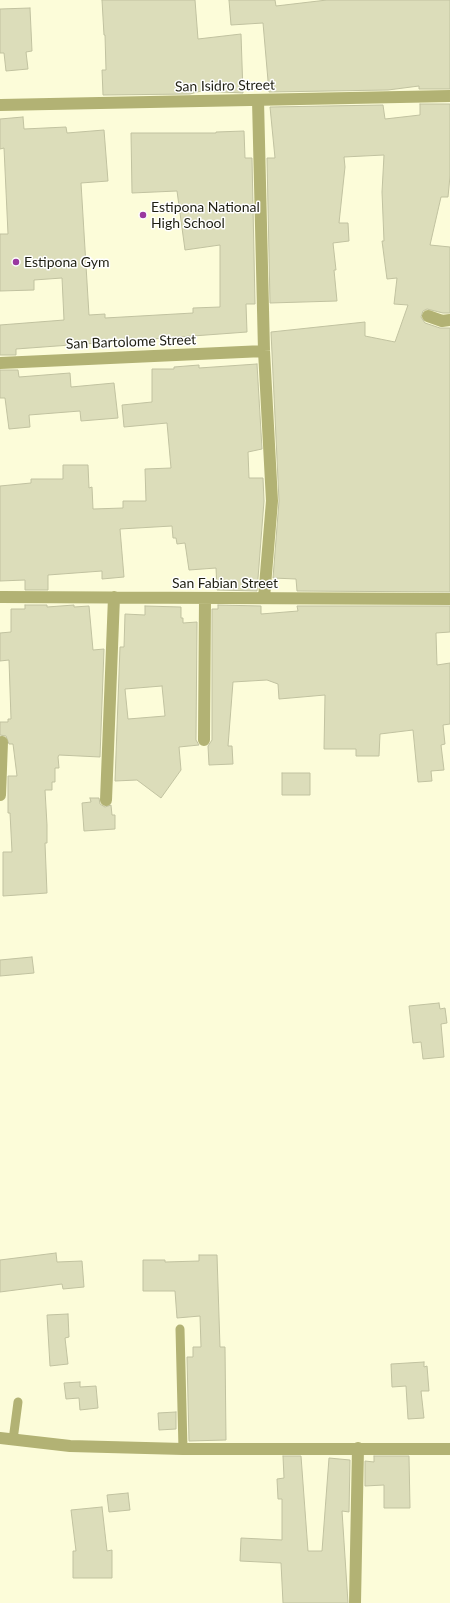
<!DOCTYPE html>
<html>
<head>
<meta charset="utf-8">
<style>
  body { margin:0 }
  canvas { display:block; background:#fcfcd9 }
</style>
</head>
<body>
<canvas width="450" height="1603"></canvas>
<script>
const context = document.querySelector('canvas').getContext('2d');
context.lineJoin = 'round';
function fill(path, color) { context.fillStyle = color; context.fill(path, 'evenodd'); }
const toPath = rows => new Path2D(rows.map(r => 'M' + r).join(''));
function strokePath(path, color, width, dash) { context.strokeStyle = color; context.lineWidth = width; context.lineCap = dash ? 'butt' : 'round'; context.setLineDash(dash || []); context.stroke(path); }
function drawText(font, color, halo, rows, align = 'center') {
  context.font = font + ' Lato,sans-serif'; context.lineWidth = 3; context.setLineDash([]); context.textBaseline = 'middle'; context.strokeStyle = halo; context.fillStyle = color; for (const [text, x, y, turn = 0] of rows) {
    context.save(); context.translate(x, y); context.rotate((+turn || 0) * Math.PI / 180); context.textAlign = isNaN(turn) ? turn : align; if (halo) context.strokeText(text, 0, 0); context.fillText(text, 0, 0); context.restore();
  }
}
const building = toPath([
  [102,0,195,0,198,39,241,34,243,93,201,91,190,94,103,95,102,70,106,70,105,35,104,35,102,0],
  [229,0,275,0,276,6,327,0,450,0,450,89,419,89,419,86,388,90,269,92,263,23,231,25,229,0],
  [30,8,32,51,26,52,28,69,6,71,4,53,0,53,0,9,30,8],
  [420,104,450,104,450,176,448,197,441,197,430,245,450,247,450,313,443,313,427,309,423,311,421,317,425,323,440,328,450,328,450,592,297,591,296,579,273,578,279,501,271,332,365,322,365,336,395,342,408,305,394,304,397,278,387,279,382,241,384,241,382,192,384,155,344,157,345,167,339,223,348,223,349,241,333,243,336,270,334,270,337,301,270,303,267,158,275,158,270,107,383,105,385,119,420,115,420,104],
  [23,117,24,129,66,127,67,133,104,130,108,181,81,183,89,315,105,314,105,318,193,313,193,308,220,307,220,245,185,250,177,191,132,193,131,133,216,133,216,132,244,131,245,158,252,158,255,304,246,304,247,332,16,349,16,355,0,355,0,325,64,320,62,278,34,280,34,290,0,291,0,234,8,234,4,148,0,149,0,119,23,117],
  [257,364,262,449,248,452,249,478,263,478,264,501,257,591,217,590,216,568,189,570,185,543,177,544,176,538,173,538,172,526,120,529,124,577,102,579,102,571,48,575,48,590,25,590,25,580,0,581,0,486,31,483,31,479,63,479,63,465,88,465,89,488,92,487,93,509,123,508,123,501,146,501,145,469,171,468,167,423,124,427,122,405,152,402,152,369,174,369,174,367,199,365,199,368,257,364],
  [0,370,18,370,19,377,70,373,71,387,114,383,118,418,81,421,80,411,29,415,30,427,9,429,5,398,0,398,0,370],
  [25,605,47,605,47,607,74,605,74,607,89,606,93,650,104,649,100,757,59,755,58,757,59,768,55,768,55,782,52,782,52,790,45,790,47,825,47,843,45,843,47,893,3,896,3,852,12,852,10,813,8,813,8,776,17,776,13,744,9,744,6,736,0,735,0,722,8,722,8,719,11,719,9,660,0,661,0,633,11,632,11,609,25,609,25,605],
  [218,605,261,606,261,614,298,611,297,606,450,606,450,632,436,633,437,665,450,663,450,724,443,725,445,744,441,745,444,770,431,771,432,781,418,782,413,730,380,734,379,756,356,756,356,749,324,749,325,695,279,699,278,684,267,680,233,682,228,746,232,746,233,764,209,765,208,746,212,740,212,609,218,609,218,605],
  [145,606,181,607,181,618,183,618,183,623,197,622,196,740,199,745,179,747,181,770,161,798,137,780,115,781,120,647,124,647,125,614,145,615,145,606],
  [162,686,165,716,128,719,125,689,162,686],
  [282,773,310,773,310,795,282,795,282,773],
  [90,798,99,798,100,804,105,807,111,805,112,815,115,815,115,829,84,831,82,803,91,802,90,798],
  [32,957,34,973,0,976,0,960,32,957],
  [439,1003,440,1009,445,1008,447,1023,441,1024,444,1057,423,1059,421,1042,413,1043,409,1006,439,1003],
  [56,1253,57,1262,82,1261,84,1287,63,1289,62,1284,0,1292,0,1260,56,1253],
  [199,1255,217,1255,220,1347,225,1347,226,1440,189,1441,187,1357,193,1357,193,1347,201,1347,200,1316,177,1318,175,1291,143,1291,143,1260,165,1260,165,1262,199,1261,199,1255],
  [68,1314,69,1337,65,1338,68,1364,50,1366,47,1315,68,1314],
  [424,1362,424,1367,427,1366,429,1391,421,1391,424,1418,408,1419,406,1386,392,1387,391,1364,424,1362],
  [80,1382,80,1387,96,1386,98,1408,80,1410,79,1398,66,1399,64,1383,80,1382],
  [176,1412,176,1429,159,1430,158,1413,176,1412],
  [283,1456,301,1456,308,1551,322,1551,329,1458,350,1460,349,1512,342,1511,348,1603,283,1603,281,1563,240,1561,241,1538,282,1540,282,1499,278,1499,277,1479,284,1478,283,1456],
  [374,1456,409,1456,410,1508,384,1508,384,1485,365,1486,365,1461,374,1462,374,1456],
  [128,1493,130,1510,109,1512,107,1495,128,1493],
  [102,1507,107,1551,112,1550,112,1578,73,1578,73,1551,76,1551,71,1510,102,1507]
]);
fill(building, '#dcddba');
strokePath(building, '#c1c2a0', 1);
strokePath(toPath([
  [180,1329,183,1449],
  [13,1440,18,1402]
]), '#b2b274', 9);
strokePath(toPath([
  [258,100,264,351,272,501,264,598],
  [0,105,450,96],
  [428,316,442,321,450,320],
  [0,363,264,351],
  [0,597,450,599],
  [204,740,205,598],
  [0,795,2,742],
  [106,800,114,597],
  [0,1438,70,1446,183,1449,450,1449],
  [355,1603,358,1448]
]), '#b2b274', 12);
for (const [x, y, r, color] of [
  [143,215,4,"#9938a0"],
  [16,262,4,"#9938a0"]
]) { const dot = new Path2D(); dot.arc(x, y, r, 0, 2 * Math.PI); context.fillStyle = color; context.fill(dot); strokePath(dot, '#fff', 1.5); }
drawText('14px', '#1f1f12', '#fff', [
  ["San Isidro Street",225,86,-1],
  ["San Bartolome Street",131,342,-2],
  ["San Fabian Street",225,583]
]);
drawText('14px', '#1f1f12', '#fff', [
  ["Estipona National",151,207],
  ["High School",151,223],
  ["Estipona Gym",24,262]
], 'left');
</script>
</body>
</html>
